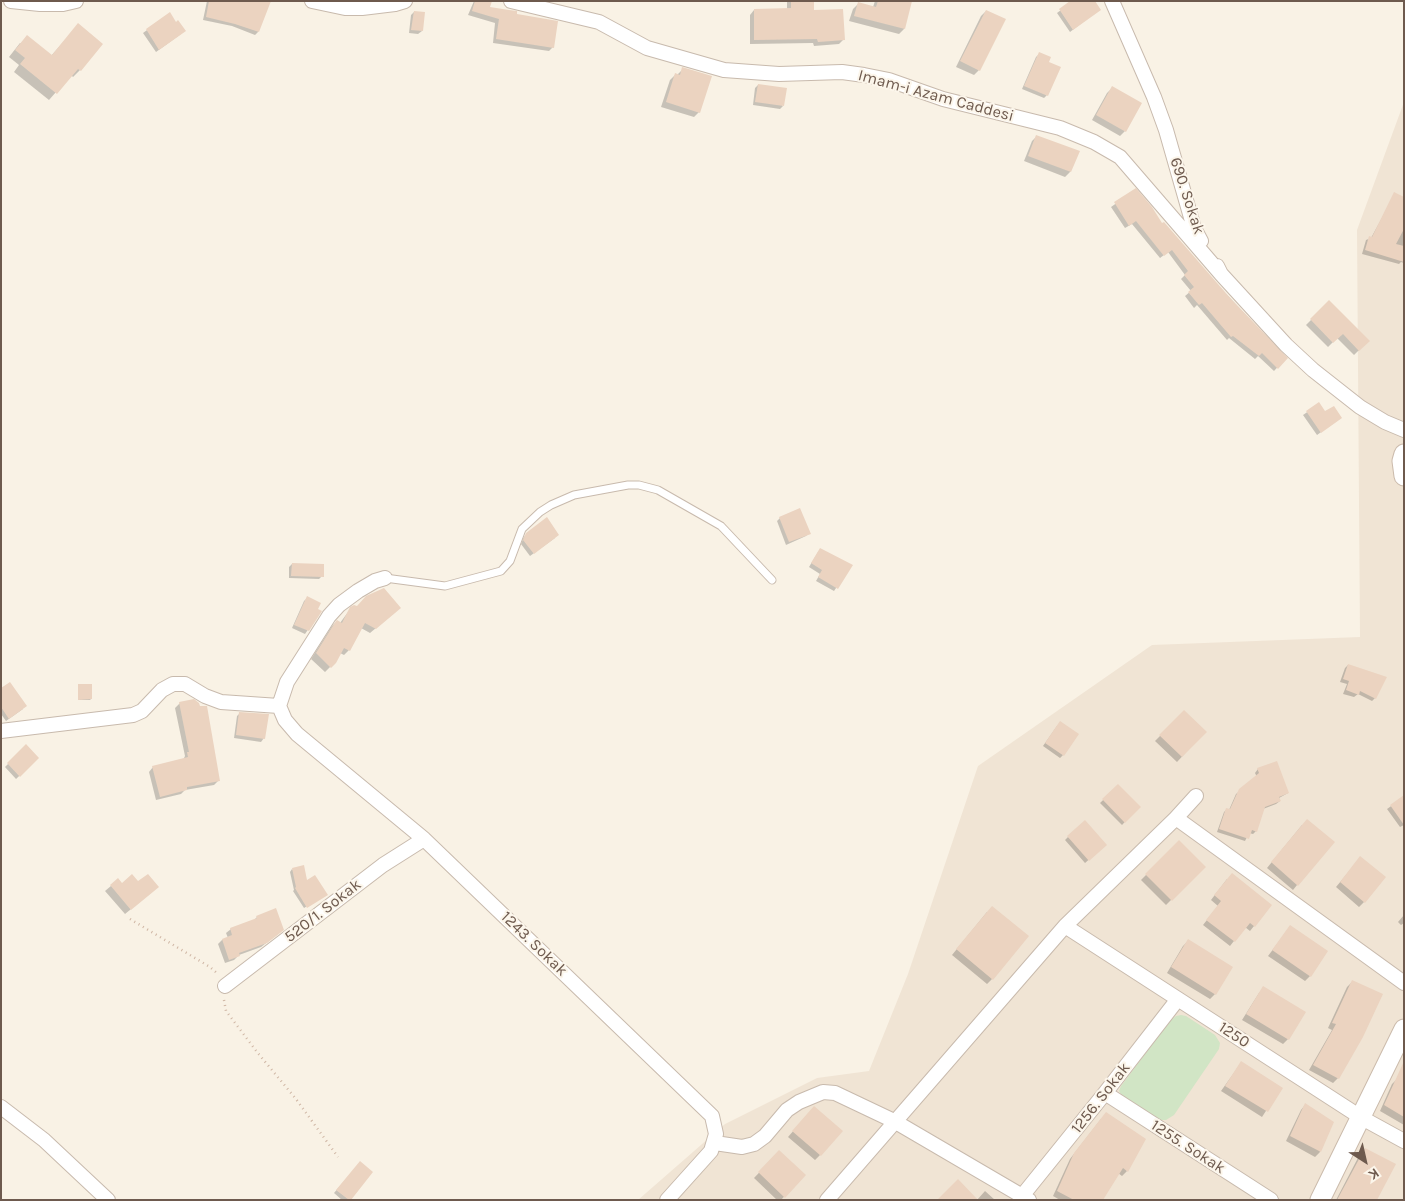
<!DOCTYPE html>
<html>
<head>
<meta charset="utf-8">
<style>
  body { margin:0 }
  #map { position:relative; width:1405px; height:1201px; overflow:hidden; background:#f9f2e5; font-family:Karla,sans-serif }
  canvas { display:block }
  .frame { position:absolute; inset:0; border:2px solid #6e5a4e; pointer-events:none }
  .north { position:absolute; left:1340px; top:1136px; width:50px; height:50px; -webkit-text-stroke:4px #fcf6eb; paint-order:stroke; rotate:145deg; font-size:14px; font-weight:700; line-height:20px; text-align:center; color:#6e5a4e }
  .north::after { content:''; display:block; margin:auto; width:18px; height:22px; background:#6e5a4e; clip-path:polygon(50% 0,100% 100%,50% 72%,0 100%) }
</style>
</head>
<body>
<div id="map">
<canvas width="1405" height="1201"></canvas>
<div class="frame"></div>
<div class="north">K</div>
</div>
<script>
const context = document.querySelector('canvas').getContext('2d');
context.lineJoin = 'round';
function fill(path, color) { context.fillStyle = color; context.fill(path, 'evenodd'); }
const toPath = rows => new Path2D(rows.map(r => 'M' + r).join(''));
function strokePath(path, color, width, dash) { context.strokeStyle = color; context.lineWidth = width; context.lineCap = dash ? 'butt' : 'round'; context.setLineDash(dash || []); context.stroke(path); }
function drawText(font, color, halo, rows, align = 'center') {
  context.font = font + ' Karla,sans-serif'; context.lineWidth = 4; context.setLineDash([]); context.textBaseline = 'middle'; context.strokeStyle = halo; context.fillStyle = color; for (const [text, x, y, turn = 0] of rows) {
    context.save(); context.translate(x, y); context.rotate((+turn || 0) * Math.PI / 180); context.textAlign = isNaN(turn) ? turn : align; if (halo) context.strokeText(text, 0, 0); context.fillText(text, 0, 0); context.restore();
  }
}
fill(toPath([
  [1404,102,1404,1200,638,1200,725,1124,817,1078,869,1071,908,974,978,766,1152,645,1360,637,1357,230]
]), '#f0e4d4');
fill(toPath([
  [1181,1015,1186,1016,1215,1035,1220,1043,1219,1049,1174,1115,1166,1120,1158,1120,1124,1099,1119,1091,1121,1086,1169,1022,1176,1016]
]), '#d1e5c5');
fill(toPath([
  [207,1,269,1,258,32,255,35,232,26,203,20],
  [474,1,482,1,488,8,515,15,553,47,549,51,493,43,495,23,468,15],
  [787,1,813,1,812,12,843,40,839,44,814,46,813,43,750,44,750,15,754,10,787,10],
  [875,1,911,1,904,29,899,34,849,21,853,9,858,4,873,7],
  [1073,1,1099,10,1070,32,1057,13],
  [986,11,979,70,974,75,956,67,981,16],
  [414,12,422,31,418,34,409,33,411,15],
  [169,14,181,34,156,52,143,33],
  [78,25,80,70,73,77,71,75,49,100,14,72,19,65,9,57,20,43,51,56],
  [1039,54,1047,95,1044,98,1022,89,1036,57],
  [683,69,699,112,694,117,661,107,670,80,675,75,677,75],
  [758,85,783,106,780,109,753,105,755,88],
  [1112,88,1125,131,1120,136,1092,120,1107,93],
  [1037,136,1078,152,1070,172,1065,177,1024,161,1032,141],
  [1135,190,1162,225,1286,358,1274,371,1258,356,1255,359,1229,338,1227,340,1197,305,1194,308,1185,296,1191,291,1181,279,1185,275,1168,252,1160,258,1132,224,1125,228,1111,207],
  [1395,194,1404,198,1404,263,1401,262,1399,264,1362,254,1366,240,1371,238],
  [1329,302,1368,341,1354,355,1337,338,1328,347,1306,325],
  [1319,404,1325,413,1341,418,1317,435,1303,415],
  [780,518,809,533,806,536,786,545,777,521],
  [527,534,555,538,530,556,521,544,524,537],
  [818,552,851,566,834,591,816,581,820,574,809,567],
  [292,564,322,576,319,579,289,578,289,567],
  [307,598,320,612,305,634,292,628,304,601],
  [351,608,394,613,370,633,361,628,349,650,344,655,340,653,335,662,325,672,311,659,332,626,337,621,340,623],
  [1348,665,1375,698,1372,701,1358,694,1354,697,1343,694,1347,684,1340,682,1345,668],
  [79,685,91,699,90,700,78,700],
  [1,690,23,709,6,721,1,714],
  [180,703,219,780,214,785,185,790,181,794,156,800,149,772,153,767,183,760,185,756,175,708],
  [1184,712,1205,732,1177,762,1155,741],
  [240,713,264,738,261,742,234,738,237,716],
  [1057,726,1063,755,1060,758,1043,746],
  [26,746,38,758,16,779,5,767],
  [1258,769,1288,793,1279,798,1280,801,1276,804,1263,809,1256,831,1253,834,1249,833,1245,841,1217,832,1224,812,1227,809,1229,810,1236,794,1257,777,1255,773],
  [1118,786,1139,807,1122,825,1100,803],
  [1404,797,1404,825,1400,827,1387,809],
  [1302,825,1297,885,1293,890,1267,868],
  [1068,837,1102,848,1085,863,1065,840],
  [1179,842,1204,867,1166,905,1141,880],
  [1356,863,1364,902,1359,907,1336,887],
  [292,869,306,882,325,895,304,908,293,891,294,890,290,872],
  [1227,879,1270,905,1254,926,1250,931,1245,927,1230,946,1203,925,1218,906,1211,900],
  [118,880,122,884,138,883,152,892,125,914,105,891],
  [987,912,992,979,987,984,952,955],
  [1404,915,1404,923,1401,925,1398,922],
  [257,917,278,934,261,947,239,955,234,960,225,963,218,944,222,940,228,938,226,933,231,929,253,921],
  [1290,927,1310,976,1305,981,1268,956],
  [1188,941,1215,994,1210,999,1167,973,1183,946],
  [1352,982,1338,1078,1333,1083,1309,1070,1332,1030,1328,1028,1347,987],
  [1264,988,1288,1039,1283,1044,1242,1020,1259,993],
  [1241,1063,1281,1088,1262,1117,1221,1091],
  [1397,1079,1404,1082,1404,1125,1380,1111,1392,1084],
  [1305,1105,1320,1152,1315,1157,1286,1141,1301,1110],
  [809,1113,820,1155,815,1160,788,1137],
  [1101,1119,1127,1171,1122,1176,1118,1173,1101,1200,1060,1200,1053,1196,1070,1159],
  [1365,1149,1374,1200,1336,1200,1360,1154],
  [779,1152,804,1175,781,1200,777,1200,754,1178],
  [357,1166,349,1200,342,1200,334,1193],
  [985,1191,995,1200,977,1200]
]), '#0003');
fill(toPath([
  [209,1,271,1,259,32,235,24,206,17],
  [475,1,492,1,490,7,509,10,517,11,517,14,558,21,554,48,496,39,499,19,472,11],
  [791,1,814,1,814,10,843,9,845,40,818,42,817,39,754,40,754,9,791,8],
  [878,1,912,1,905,29,854,16,858,2,876,7],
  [1070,1,1095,1,1101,10,1073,30,1059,9],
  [986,10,1006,19,980,71,960,61],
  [414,11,425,12,423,31,411,30],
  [170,12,176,22,178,20,186,31,159,50,146,29],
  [78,23,103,44,81,71,78,69,57,94,20,64,25,58,15,50,27,35,52,55],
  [1039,52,1051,57,1049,62,1061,67,1048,96,1024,86],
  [682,67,712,76,700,113,666,102,675,73,680,75],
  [758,84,787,88,784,106,755,102],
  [1112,86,1142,103,1126,132,1096,115],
  [1036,135,1080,151,1071,172,1028,156],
  [1136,188,1152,207,1162,223,1164,222,1231,299,1288,358,1278,369,1262,353,1259,356,1233,336,1231,337,1202,303,1199,305,1188,292,1194,287,1184,275,1188,271,1172,250,1164,256,1136,221,1129,226,1114,202],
  [1394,192,1404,197,1404,229,1396,244,1404,246,1404,262,1365,250,1369,236,1372,237],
  [1329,300,1370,341,1359,351,1343,334,1333,343,1310,319],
  [1319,402,1325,411,1334,406,1342,418,1321,433,1306,411],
  [800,508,811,534,789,542,779,517],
  [547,517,559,535,534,554,523,540,526,533],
  [820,548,853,565,838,589,818,577,822,570,811,563],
  [292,563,324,564,324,577,291,576],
  [384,588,401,608,376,629,365,623,350,651,344,648,336,663,331,668,316,653,336,621,337,620,342,623,350,607,354,605,357,606,366,596],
  [307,596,321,603,318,609,322,611,309,631,294,625],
  [1348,664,1387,677,1376,699,1360,691,1359,695,1346,690,1349,681,1343,679],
  [10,682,27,706,9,719,1,707,1,688],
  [78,684,92,684,92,699,78,700],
  [194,699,199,703,200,706,207,706,220,781,187,787,187,790,160,797,152,766,188,757,187,752,189,752,179,702],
  [1184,710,1207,732,1182,757,1159,735],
  [239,712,269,714,265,739,236,735],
  [1060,721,1079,734,1064,756,1045,743],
  [26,744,39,758,20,777,7,763],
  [1277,761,1289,793,1279,797,1281,801,1265,807,1257,832,1252,830,1249,839,1219,829,1226,808,1230,809,1239,789,1259,773,1257,768],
  [1118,784,1141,807,1125,823,1102,799],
  [1404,795,1404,825,1390,805],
  [1307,819,1335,842,1298,886,1271,862],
  [1085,820,1107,845,1089,861,1067,836],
  [1179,840,1206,867,1172,901,1145,874],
  [1360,856,1386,877,1365,903,1340,882],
  [304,865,307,880,315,875,328,895,307,908,295,888,296,887,292,868],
  [1232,873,1272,905,1255,927,1250,923,1235,942,1206,920,1221,901,1214,895],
  [132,874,138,881,148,874,159,887,131,910,110,885,118,878,122,883],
  [992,906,1029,936,993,980,956,949],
  [276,908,284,930,267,943,239,953,240,956,229,960,222,939,232,935,230,928,257,918,256,916],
  [1290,925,1328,951,1311,977,1272,950],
  [1188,939,1233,967,1216,995,1171,967],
  [1352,980,1383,994,1363,1037,1339,1079,1313,1065,1336,1024,1332,1023],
  [1263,986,1306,1012,1289,1040,1246,1014],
  [1241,1061,1283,1088,1268,1112,1225,1086],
  [1404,1061,1404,1117,1384,1105],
  [1305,1103,1334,1122,1321,1152,1290,1136],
  [814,1106,843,1131,821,1156,792,1131],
  [1106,1112,1146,1139,1128,1172,1123,1168,1103,1200,1074,1200,1057,1191,1074,1153],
  [1365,1148,1396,1164,1377,1200,1337,1200],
  [779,1150,806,1175,785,1198,758,1172],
  [360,1161,373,1172,351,1200,349,1200,336,1190],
  [958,1179,978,1200,937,1200]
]), '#ebd3c0');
const lane = toPath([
  [385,578,445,586,501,571,510,561,522,529,540,512,551,505,574,495,628,485,639,485,658,490,721,526,772,580]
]);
const street = toPath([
  [11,1,40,4,63,4,76,1],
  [312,1,345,8,362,8,395,4,405,1],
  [511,1,599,22,647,48,724,70,779,74,842,72,864,75,889,80,943,99,1060,128,1094,142,1120,157,1221,274],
  [1112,1,1154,97,1166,130,1194,228,1201,241],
  [1217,266,1221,274,1286,345,1313,370,1360,407,1385,422,1404,430],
  [279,706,285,720,297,734,424,839,712,1116,716,1134,711,1151,667,1200],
  [279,706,287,682,329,616,339,605,358,591,375,581,385,578],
  [1,731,133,715,142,711,162,690,173,684,185,684,205,696,221,702,279,706],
  [1176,818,1196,796],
  [1065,926,1362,1118,1404,1141],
  [225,986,383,865,424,839],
  [1105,1093,1271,1200],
  [1,1107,44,1140,108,1200],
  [715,1143,742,1147,754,1144,765,1136,787,1110,799,1102,823,1092,835,1093,894,1121,1029,1200],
  [1022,1196,1105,1093,1178,999],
  [827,1200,1065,926,1176,818,1404,983]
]);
const secondary = toPath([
  [1404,454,1402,461,1404,476],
  [1320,1200,1404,1029]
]);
strokePath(lane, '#c8baad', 9);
strokePath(street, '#c8baad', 16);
strokePath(secondary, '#cbbbac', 21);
strokePath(toPath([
  [130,919,210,967,218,974],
  [224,1000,226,1011,257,1052,296,1099,338,1157]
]), '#cfb6a4', 2.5, [1, 4]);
strokePath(lane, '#fff', 7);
strokePath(street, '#fff', 14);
strokePath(secondary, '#fff', 19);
drawText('16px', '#6e5a4e', '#fcf6eb', [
  ["Imam-i Azam Caddesi",936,96,15],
  ["690. Sokak",1187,196,72],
  ["520/1. Sokak",323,911,-38],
  ["1243. Sokak",534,944,44],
  ["1250",1234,1035,33],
  ["1256. Sokak",1101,1098,-52],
  ["1255. Sokak",1188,1147,33]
]);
</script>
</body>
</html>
